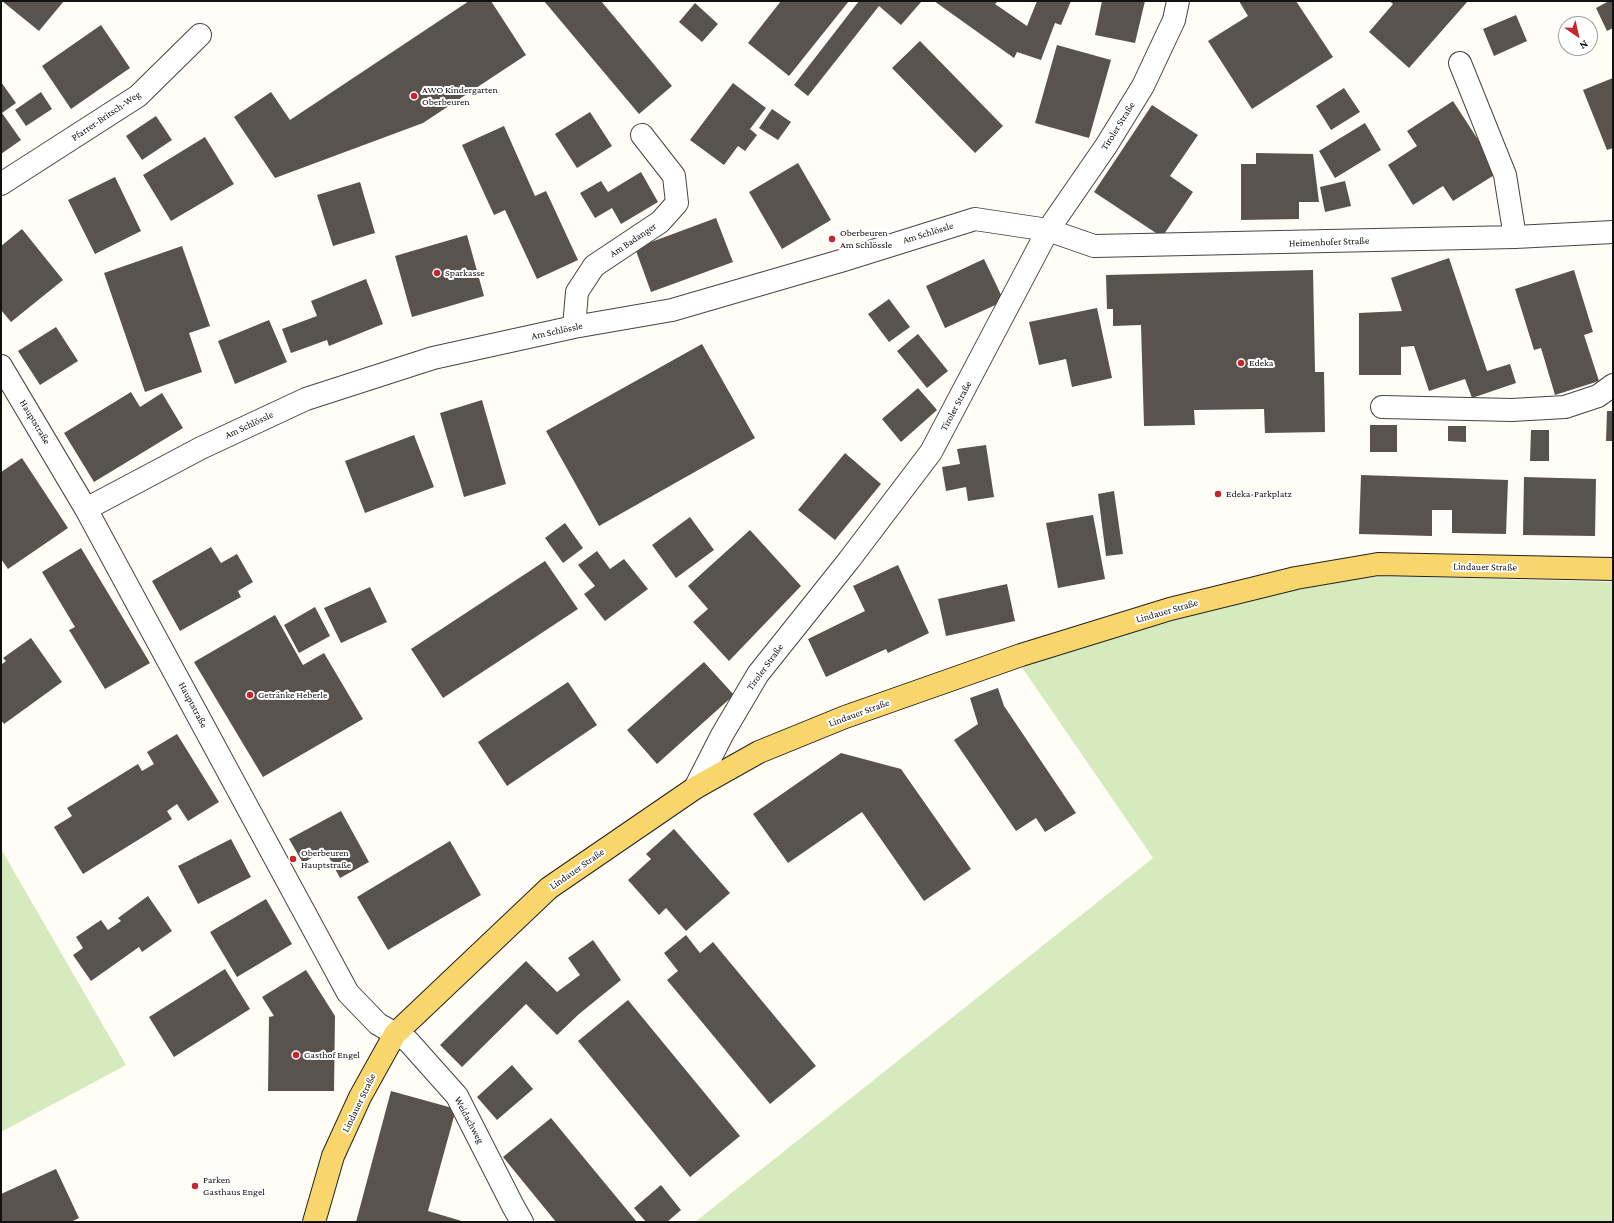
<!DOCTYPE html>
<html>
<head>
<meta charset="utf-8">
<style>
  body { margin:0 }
  #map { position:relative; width:1614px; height:1223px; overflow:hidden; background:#fffdf5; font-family:"Crimson Pro",serif }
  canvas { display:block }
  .frame { position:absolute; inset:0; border:2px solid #111; pointer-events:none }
  .north { position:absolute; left:1558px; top:16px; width:40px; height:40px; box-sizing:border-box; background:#fff; border:1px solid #a0a0a0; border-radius:50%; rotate:146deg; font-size:11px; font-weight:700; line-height:16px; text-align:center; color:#111 }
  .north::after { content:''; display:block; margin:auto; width:14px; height:18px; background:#c4262e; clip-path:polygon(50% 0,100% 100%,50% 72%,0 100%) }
</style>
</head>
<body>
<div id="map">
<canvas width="1614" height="1223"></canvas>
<div class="frame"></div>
<div class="north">N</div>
</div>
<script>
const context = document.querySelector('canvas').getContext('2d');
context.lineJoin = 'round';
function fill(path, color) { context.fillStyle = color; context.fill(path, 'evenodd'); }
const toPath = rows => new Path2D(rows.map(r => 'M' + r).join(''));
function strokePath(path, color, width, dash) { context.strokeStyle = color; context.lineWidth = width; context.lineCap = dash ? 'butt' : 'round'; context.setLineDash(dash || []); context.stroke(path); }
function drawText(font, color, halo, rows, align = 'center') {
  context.font = font + ' "Crimson Pro",serif'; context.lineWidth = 4; context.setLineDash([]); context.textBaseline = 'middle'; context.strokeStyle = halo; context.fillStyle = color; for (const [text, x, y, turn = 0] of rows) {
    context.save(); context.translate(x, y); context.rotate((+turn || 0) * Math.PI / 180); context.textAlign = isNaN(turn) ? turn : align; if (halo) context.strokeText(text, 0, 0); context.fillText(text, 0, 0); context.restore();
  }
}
fill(toPath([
  [1380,576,1613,582,1613,1222,695,1222,1153,858,1021,666,1172,621,1316,584],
  [1,849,126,1065,1,1132]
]), '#d5ebbd');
fill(toPath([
  [2,1,64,1,39,31],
  [469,1,491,1,526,55,423,123,275,178,234,117,271,92,290,120],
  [544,1,601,1,672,86,639,114],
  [781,1,849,1,789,76,748,43],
  [859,1,922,1,901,25,879,6,808,96,794,85],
  [934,1,998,1,995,4,1027,26,1037,1,1071,1,1061,25,1055,23,1041,60,1017,52,1014,58],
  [1102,1,1145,1,1135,43,1095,35],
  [1239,1,1296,1,1333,57,1252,109,1208,41,1248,16],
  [1389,1,1468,1,1409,68,1369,32,1393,4],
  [1609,1,1613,1,1613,28,1607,31,1596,8],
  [695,3,718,24,702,42,679,22],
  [1516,15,1527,41,1494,56,1483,29],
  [101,25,130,68,71,109,42,66],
  [920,41,1003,126,975,153,892,68],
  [1057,45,1111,60,1089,138,1035,123],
  [1613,78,1613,148,1607,150,1583,90],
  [1,82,16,103,2,113,21,140,1,154],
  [733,83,766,108,750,129,757,135,745,151,738,146,724,165,690,140],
  [1344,88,1360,112,1331,130,1316,106],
  [41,92,52,109,26,126,15,110],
  [1453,101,1499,172,1453,201,1443,186,1413,205,1388,165,1417,146,1407,131],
  [1152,105,1198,135,1170,176,1193,192,1162,237,1094,192],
  [772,109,791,122,778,140,759,128],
  [590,112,612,146,577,168,555,134],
  [156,116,172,140,142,160,126,136],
  [1365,123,1381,150,1335,178,1319,151],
  [504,126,535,196,546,191,578,260,537,279,505,210,494,215,462,145],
  [205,137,234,184,171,221,143,175],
  [1256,153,1313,154,1319,202,1299,202,1299,219,1241,220,1241,164,1256,164],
  [798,163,831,220,782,249,749,192],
  [641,172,658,202,621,224,612,208,595,218,580,193,601,181,608,192],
  [115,177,141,231,95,254,68,200],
  [1345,181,1351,206,1325,212,1320,187],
  [360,182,375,233,333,246,317,195],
  [716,218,733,262,651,292,635,248],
  [22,229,63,280,11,322,1,310,1,246],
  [467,235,484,296,412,317,395,256],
  [182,246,210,326,189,333,202,372,145,392,104,273],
  [1449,258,1487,371,1510,364,1516,383,1472,398,1465,379,1429,391,1414,346,1401,347,1401,375,1359,375,1359,313,1402,311,1391,278],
  [984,259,1004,301,945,328,926,286],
  [1313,270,1315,372,1324,372,1325,432,1265,433,1264,409,1194,410,1195,425,1144,426,1141,325,1113,326,1113,309,1107,309,1106,275],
  [1574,270,1593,332,1584,335,1599,381,1555,395,1541,348,1534,350,1515,289],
  [366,279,383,324,329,346,327,340,291,353,282,329,317,316,311,301],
  [889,299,910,327,889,342,868,314],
  [1097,308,1112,378,1072,387,1066,359,1039,365,1029,322],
  [269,320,287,362,235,384,218,341],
  [56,327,78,361,40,385,18,351],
  [918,334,948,371,927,388,897,351],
  [702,344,755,438,599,526,546,431],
  [918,388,937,410,901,442,882,419],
  [131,392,140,407,162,393,183,428,94,482,64,433],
  [482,400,506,484,464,497,440,413],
  [1607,411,1613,411,1613,441,1606,441],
  [1370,425,1397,425,1397,452,1370,452],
  [1448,426,1466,426,1466,442,1448,441],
  [1531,430,1549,430,1549,461,1530,461],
  [414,435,434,487,365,513,345,461],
  [986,445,994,497,968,501,966,487,946,491,942,467,960,464,957,449],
  [845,453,881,484,835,540,798,510],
  [22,458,68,528,8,569,1,559,1,472],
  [1361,475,1508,480,1506,534,1452,533,1452,510,1432,510,1432,536,1359,534],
  [1524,477,1596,479,1595,536,1523,535],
  [1114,491,1123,554,1106,556,1098,494],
  [1093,515,1105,579,1058,588,1046,523],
  [690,517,714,550,676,578,652,545],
  [565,523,583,548,563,563,545,538],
  [750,530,801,586,729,661,693,622,708,609,688,586],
  [211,547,221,563,237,554,253,582,238,591,241,597,180,631,152,581],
  [81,548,150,663,105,689,69,630,75,627,42,572],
  [597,551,610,569,624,559,648,589,605,621,584,594,595,586,578,565],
  [545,561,578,609,443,698,411,649],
  [898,565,929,633,888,653,886,649,826,677,808,639,865,611,853,586],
  [1007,584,1015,621,946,636,938,599],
  [370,587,387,622,341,643,324,608],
  [315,607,330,636,299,653,284,625],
  [275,615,303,665,324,653,363,719,263,777,194,662],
  [31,638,62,682,4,724,1,720,1,665,6,661,3,658],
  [704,662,734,695,657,764,627,730],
  [568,682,597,725,507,786,478,742],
  [998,688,1004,706,1076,813,1045,832,1036,818,1016,831,954,740,978,724,970,698],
  [177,734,219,802,188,821,177,804,167,811,172,819,83,874,54,827,72,816,67,808,138,764,142,771,154,764,147,752],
  [841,753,901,769,971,869,924,901,862,812,788,863,753,814],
  [341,811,369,862,340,878,325,850,303,863,289,839],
  [674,829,730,893,686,931,666,908,659,915,628,880,651,859,646,854],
  [231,839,251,877,198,904,178,866],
  [450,841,481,895,388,950,357,897],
  [148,896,172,931,142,952,139,947,91,981,73,955,83,948,76,937,101,920,108,930,121,921,118,918],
  [266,899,292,944,237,977,210,932],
  [686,935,700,953,713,942,816,1066,770,1104,667,980,678,971,664,953],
  [593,940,621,980,579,1014,557,1035,526,1004,462,1067,440,1045,526,961,557,992,580,975,568,958],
  [225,969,250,1009,174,1057,149,1017],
  [306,970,335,1016,334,1091,268,1091,269,1017,274,1016,262,997],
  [628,1000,740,1136,690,1177,578,1041],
  [512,1065,533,1089,497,1120,477,1097],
  [391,1091,456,1109,428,1211,465,1222,356,1222],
  [551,1118,637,1222,556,1222,503,1157],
  [56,1169,79,1218,71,1222,1,1222,1,1194],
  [661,1185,681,1210,667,1222,646,1222,634,1208]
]), '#5a524d');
const minor = toPath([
  [1460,63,1505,175,1515,237],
  [1,184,138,96,200,35],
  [574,327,577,292,594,266,660,222,677,203,674,176,642,135],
  [1,366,86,509,348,993,378,1024,408,1041,457,1096,513,1206,522,1222],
  [1382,407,1512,410,1565,407,1598,396,1613,385],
  [86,509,201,448,306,399,433,358,574,327,672,310,844,260,975,219,1048,230,1094,246,1515,237,1613,232],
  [695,788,722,735,758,674,849,560,931,452,1048,230,1106,146,1143,86,1174,20,1178,1]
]);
const major = toPath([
  [314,1222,333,1156,360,1097,395,1034,549,888,695,788,759,752,845,717,1021,655,1170,609,1296,578,1378,564,1613,569]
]);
strokePath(minor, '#444', 24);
strokePath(major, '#222', 24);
strokePath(minor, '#fff', 22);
strokePath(major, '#f9d66b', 22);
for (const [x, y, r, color] of [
  [414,96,4,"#c4262e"],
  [832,239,4,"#c4262e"],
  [437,273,4,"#c4262e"],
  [1241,363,4,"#c4262e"],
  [1218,494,4,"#c4262e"],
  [250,695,4,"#c4262e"],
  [293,859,4,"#c4262e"],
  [296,1055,4,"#c4262e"],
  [195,1186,4,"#c4262e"]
]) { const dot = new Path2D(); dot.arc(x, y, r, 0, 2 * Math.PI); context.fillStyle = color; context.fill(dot); strokePath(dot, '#fff', 1.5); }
drawText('10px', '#111', '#fff', [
  ["AWO Kindergarten",422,90],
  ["Oberbeuren",422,102],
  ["Oberbeuren",840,233],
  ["Am Schlössle",840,245],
  ["Sparkasse",445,273],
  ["Edeka",1249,363],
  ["Edeka-Parkplatz",1226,494],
  ["Getränke Heberle",258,695],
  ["Oberbeuren",301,853],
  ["Hauptstraße",301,865],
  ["Gasthof Engel",304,1055],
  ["Parken",203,1180],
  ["Gasthaus Engel",203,1192]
], 'left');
drawText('10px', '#111', '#fff', [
  ["Pfarrer-Britsch-Weg",106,116,-34],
  ["Tiroler Straße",1118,126,-58],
  ["Am Schlössle",928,233,-17],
  ["Am Badanger",633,240,-34],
  ["Heimenhofer Straße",1329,242,-2],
  ["Am Schlössle",557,331,-12],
  ["Tiroler Straße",956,406,-62],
  ["Hauptstraße",35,422,59],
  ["Am Schlössle",249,425,-25],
  ["Lindauer Straße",1485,567,1],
  ["Lindauer Straße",1167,611,-16],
  ["Tiroler Straße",765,667,-54],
  ["Hauptstraße",193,705,62],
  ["Lindauer Straße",859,713,-20],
  ["Lindauer Straße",577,869,-35],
  ["Lindauer Straße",359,1103,-64],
  ["Weidachweg",469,1120,62]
]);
</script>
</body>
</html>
